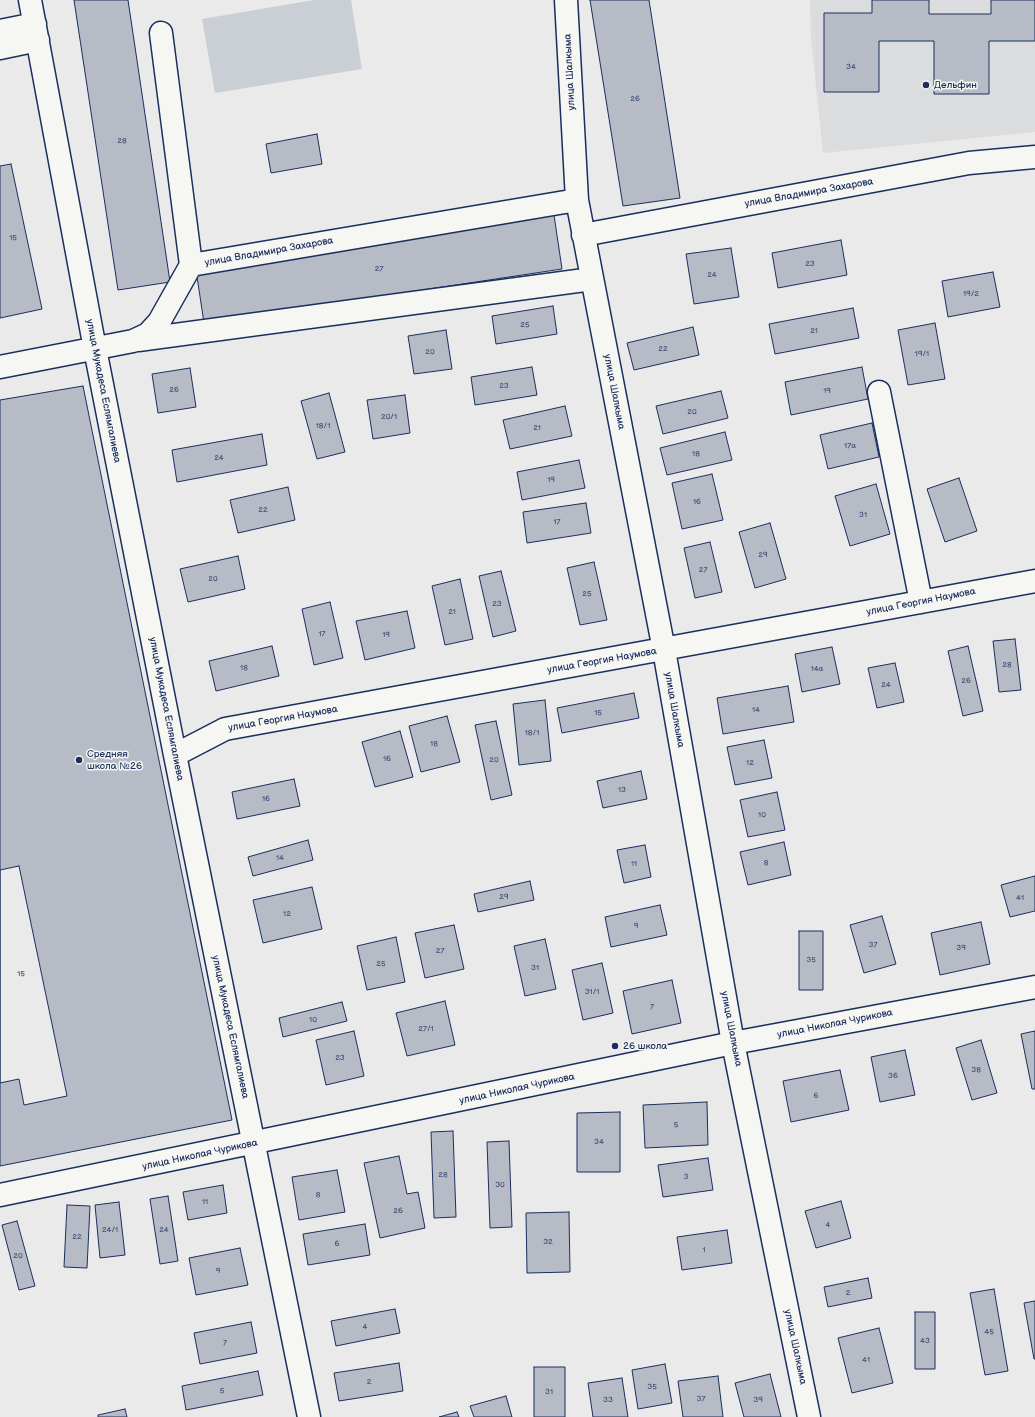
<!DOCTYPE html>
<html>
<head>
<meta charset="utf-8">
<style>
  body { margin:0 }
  canvas { display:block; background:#e9eae9 }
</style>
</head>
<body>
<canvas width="1035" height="1417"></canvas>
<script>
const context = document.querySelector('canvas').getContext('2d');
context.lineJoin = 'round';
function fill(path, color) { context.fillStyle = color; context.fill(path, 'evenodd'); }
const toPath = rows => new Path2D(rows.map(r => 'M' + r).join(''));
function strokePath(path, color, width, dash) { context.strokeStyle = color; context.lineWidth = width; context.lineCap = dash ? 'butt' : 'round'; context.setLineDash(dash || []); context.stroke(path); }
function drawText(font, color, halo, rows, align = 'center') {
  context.font = font + ' "Balsamiq Sans",sans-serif'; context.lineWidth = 3; context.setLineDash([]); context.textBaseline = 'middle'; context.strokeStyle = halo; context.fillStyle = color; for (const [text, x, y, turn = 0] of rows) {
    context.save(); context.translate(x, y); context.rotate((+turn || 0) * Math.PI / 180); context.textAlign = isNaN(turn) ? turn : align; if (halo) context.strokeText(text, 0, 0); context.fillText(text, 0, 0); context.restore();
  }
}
fill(toPath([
  [810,0,1035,0,1035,132,823,153,811,38]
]), '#dadcde');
fill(toPath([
  [314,0,351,0,362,69,215,93,202,19]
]), '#caced5');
const building = toPath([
  [74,0,128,0,170,282,118,290,74,0],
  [590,0,649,0,680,198,623,206,590,0],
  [872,0,929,0,929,14,991,14,991,0,1035,0,1035,41,989,41,989,94,934,94,934,41,879,41,879,92,824,92,824,13,872,13,872,0],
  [317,134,322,164,271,173,266,144,317,134],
  [11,164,42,309,0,318,0,166,11,164],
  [554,215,562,269,204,323,196,270,554,215],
  [841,240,847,275,778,288,772,253,841,240],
  [731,248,739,297,694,304,686,254,731,248],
  [993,272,1000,307,948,317,942,281,993,272],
  [553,306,557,334,496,344,492,316,553,306],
  [853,308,859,338,775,354,769,324,853,308],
  [935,323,945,379,908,385,898,330,935,323],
  [693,327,699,355,634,370,627,343,693,327],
  [446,330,452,369,414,374,408,336,446,330],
  [532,367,537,395,475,405,471,377,532,367],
  [862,367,868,399,791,415,785,382,862,367],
  [190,368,196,407,158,413,152,374,190,368],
  [83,386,232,1120,0,1166,0,400,83,386],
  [721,391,728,418,663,434,656,406,721,391],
  [329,393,345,452,317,459,301,401,329,393],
  [405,395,410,433,373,439,367,400,405,395],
  [565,406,572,436,510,449,503,420,565,406],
  [872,423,879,457,828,469,820,435,872,423],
  [725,432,732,460,667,475,660,448,725,432],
  [262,434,267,465,177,482,172,450,262,434],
  [579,460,585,488,522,500,517,472,579,460],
  [712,474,723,520,682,529,672,483,712,474],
  [959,478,977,531,945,542,927,489,959,478],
  [876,484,890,534,850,546,835,496,876,484],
  [288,487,295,520,238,533,230,500,288,487],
  [586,503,591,533,527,543,523,512,586,503],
  [770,523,786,579,755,588,739,532,770,523],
  [710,542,722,592,695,598,684,548,710,542],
  [238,556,245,589,188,602,180,569,238,556],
  [594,562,607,620,580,625,567,568,594,562],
  [501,571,516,631,493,637,479,576,501,571],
  [460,579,473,639,445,645,432,586,460,579],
  [330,602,343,658,314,665,302,609,330,602],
  [407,611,415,648,365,660,356,621,407,611],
  [1015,639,1021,690,999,692,993,641,1015,639],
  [272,646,279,676,216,691,209,661,272,646],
  [968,646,983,711,963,716,948,651,968,646],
  [832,647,840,684,802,692,795,654,832,647],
  [895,663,904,702,877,708,868,668,895,663],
  [788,686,794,722,723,734,717,698,788,686],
  [634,693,639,718,562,733,557,708,634,693],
  [545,700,551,761,519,765,513,704,545,700],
  [447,716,460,762,421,772,409,726,447,716],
  [496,721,512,795,491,800,475,725,496,721],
  [400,731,413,777,375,787,362,742,400,731],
  [764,740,772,778,735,785,727,747,764,740],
  [641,771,647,799,603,808,597,781,641,771],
  [294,779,300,806,237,819,232,792,294,779],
  [777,792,785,830,748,837,740,800,777,792],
  [308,840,313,860,253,876,248,857,308,840],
  [784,842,791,875,748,885,740,852,784,842],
  [645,845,651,877,624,883,617,850,645,845],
  [19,866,67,1096,24,1105,19,1079,0,1083,0,870,19,866],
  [1035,876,1035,911,1010,917,1001,885,1035,876],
  [530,881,534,900,478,912,474,894,530,881],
  [312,887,322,929,263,943,253,900,312,887],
  [660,905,667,935,611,947,605,917,660,905],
  [882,916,896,964,864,973,850,925,882,916],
  [981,922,990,964,940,975,931,933,981,922],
  [454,925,464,969,425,978,415,933,454,925],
  [799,931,823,931,823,990,799,990,799,931],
  [396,937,405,982,367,990,357,946,396,937],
  [545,939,556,989,525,996,514,946,545,939],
  [602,963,613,1013,583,1020,572,970,602,963],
  [672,980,681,1023,632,1034,623,991,672,980],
  [445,1001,455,1045,407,1056,396,1013,445,1001],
  [342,1002,347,1021,283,1037,279,1018,342,1002],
  [354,1031,364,1076,326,1085,316,1040,354,1031],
  [1035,1031,1035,1089,1032,1089,1021,1034,1035,1031],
  [981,1040,997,1093,972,1100,956,1048,981,1040],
  [905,1050,915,1095,880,1102,871,1057,905,1050],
  [840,1070,849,1110,791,1122,783,1081,840,1070],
  [707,1102,708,1145,645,1148,643,1105,707,1102],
  [620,1112,620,1172,577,1172,577,1113,620,1112],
  [453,1131,456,1217,434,1218,431,1132,453,1131],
  [509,1141,512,1227,490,1228,487,1142,509,1141],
  [399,1156,407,1194,418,1192,425,1228,380,1238,364,1163,399,1156],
  [708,1158,713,1190,663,1197,658,1165,708,1158],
  [337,1170,345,1212,299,1220,292,1177,337,1170],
  [223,1185,227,1213,188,1220,183,1192,223,1185],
  [168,1196,178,1261,160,1264,150,1199,168,1196],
  [841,1201,851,1238,816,1248,805,1211,841,1201],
  [119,1202,125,1255,100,1258,95,1205,119,1202],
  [67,1205,90,1206,87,1268,64,1267,67,1205],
  [569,1212,570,1272,527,1273,526,1213,569,1212],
  [17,1221,35,1286,19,1290,2,1225,17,1221],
  [365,1224,370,1255,308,1265,303,1234,365,1224],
  [727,1230,732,1263,682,1270,677,1237,727,1230],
  [240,1248,248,1285,196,1295,189,1258,240,1248],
  [868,1278,872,1298,828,1307,824,1287,868,1278],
  [994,1289,1008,1371,985,1375,970,1293,994,1289],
  [1035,1301,1035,1359,1034,1359,1024,1303,1035,1301],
  [395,1309,400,1333,336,1346,331,1321,395,1309],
  [915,1312,935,1312,935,1369,915,1369,915,1312],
  [251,1322,257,1353,200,1364,194,1333,251,1322],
  [879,1328,893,1383,852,1393,838,1338,879,1328],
  [399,1363,403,1391,339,1401,334,1373,399,1363],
  [665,1364,672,1403,638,1409,632,1370,665,1364],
  [534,1367,565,1367,565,1417,534,1417,534,1367],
  [258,1371,263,1395,186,1410,182,1386,258,1371],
  [770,1374,781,1417,744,1417,735,1383,770,1374],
  [718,1376,723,1417,683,1417,678,1381,718,1376],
  [622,1378,628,1417,593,1417,588,1383,622,1378],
  [506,1396,512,1417,474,1417,470,1406,506,1396],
  [125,1409,127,1417,98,1417,98,1415,125,1409],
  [457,1412,459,1417,439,1417,457,1412]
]);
fill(building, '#b6bbc6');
strokePath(building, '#1b2f5e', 1);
const minor = toPath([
  [30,0,95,349,175,755,309,1417],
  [566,0,577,200,664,650,733,1043,809,1417],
  [0,31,35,24],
  [161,33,191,265],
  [0,48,38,40],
  [583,235,969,163,1035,157],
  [138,340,592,279],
  [0,367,133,341,148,334,159,322,191,265,577,200],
  [879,392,921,602],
  [175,755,225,729,1035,581],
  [0,1195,733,1043,1035,987]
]);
strokePath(minor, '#1b2f5e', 25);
strokePath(minor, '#f6f6f2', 22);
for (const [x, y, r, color] of [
  [926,85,4,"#1b2f5e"],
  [79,760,4,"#1b2f5e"],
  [615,1046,4,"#1b2f5e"]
]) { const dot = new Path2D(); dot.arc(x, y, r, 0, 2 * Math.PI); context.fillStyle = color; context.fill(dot); strokePath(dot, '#f6f6f2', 1.5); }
drawText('8px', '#425278', null, [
  ["34",851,67],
  ["26",635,99],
  ["28",122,141],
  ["15",13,238],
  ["23",810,264],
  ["27",379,269],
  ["24",712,275],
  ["19/2",971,294],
  ["25",525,325],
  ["21",814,331],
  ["22",663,349],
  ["20",430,352],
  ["19/1",922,354],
  ["23",504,386],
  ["26",174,390],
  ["19",827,391],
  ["20",692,412],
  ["20/1",389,417],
  ["18/1",323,426],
  ["21",537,428],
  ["17а",850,446],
  ["18",696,454],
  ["24",219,458],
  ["19",551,480],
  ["16",697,502],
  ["22",263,510],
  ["31",863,515],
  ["17",557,522],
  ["29",763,555],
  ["27",703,570],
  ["20",213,579],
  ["25",587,594],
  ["23",497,604],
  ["21",452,612],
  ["17",322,634],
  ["19",386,635],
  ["28",1007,665],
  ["18",244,668],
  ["14а",817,669],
  ["26",966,681],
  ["24",886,685],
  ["14",756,710],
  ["15",598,713],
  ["18/1",532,733],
  ["18",434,744],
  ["16",387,759],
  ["20",494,760],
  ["12",750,763],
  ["13",622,790],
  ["16",266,799],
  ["10",762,815],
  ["14",280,858],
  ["8",766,863],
  ["11",634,864],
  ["29",504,897],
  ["41",1020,898],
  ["12",287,914],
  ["9",636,926],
  ["37",873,945],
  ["39",961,948],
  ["27",440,951],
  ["35",811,960],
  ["25",381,964],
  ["31",535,968],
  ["15",21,974],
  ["31/1",592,992],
  ["7",652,1007],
  ["10",313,1020],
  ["27/1",426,1029],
  ["23",340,1058],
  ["38",976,1070],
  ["36",893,1076],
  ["6",816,1096],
  ["5",676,1125],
  ["34",599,1142],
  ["28",443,1175],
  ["3",686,1177],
  ["30",500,1185],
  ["8",318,1195],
  ["11",205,1202],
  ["26",398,1211],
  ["4",828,1225],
  ["24/1",110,1230],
  ["24",164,1230],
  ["22",77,1237],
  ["32",548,1242],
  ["6",337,1244],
  ["1",704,1250],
  ["20",18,1256],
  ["9",218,1271],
  ["2",848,1293],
  ["4",365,1327],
  ["45",989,1332],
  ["43",925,1341],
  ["7",225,1343],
  ["41",866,1360],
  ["2",369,1382],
  ["35",652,1387],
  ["5",222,1391],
  ["31",549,1392],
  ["37",701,1399],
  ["33",608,1400],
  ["39",758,1400]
]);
drawText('10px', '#1b2f5e', '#f6f6f2', [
  ["улица Шалкыма",570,72,-93],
  ["улица Владимира Захарова",809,193,-10],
  ["улица Владимира Захарова",269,252,-10],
  ["улица Мукадеса Еслямгалиева",103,391,79],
  ["улица Шалкыма",614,392,79],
  ["улица Георгия Наумова",921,602,-11],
  ["улица Георгия Наумова",602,661,-10],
  ["улица Мукадеса Еслямгалиева",166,709,79],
  ["улица Шалкыма",674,710,80],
  ["улица Георгия Наумова",283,719,-10],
  ["улица Николая Чурикова",835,1024,-11],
  ["улица Мукадеса Еслямгалиева",230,1027,78],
  ["улица Шалкыма",731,1029,79],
  ["улица Николая Чурикова",517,1089,-12],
  ["улица Николая Чурикова",200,1155,-12],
  ["улица Шалкыма",795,1347,78]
]);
drawText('10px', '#1b2f5e', '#f6f6f2', [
  ["Дельфин",934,85],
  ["Средняя",87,754],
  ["школа №26",87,766],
  ["26 школа",623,1046]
], 'left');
</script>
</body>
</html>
